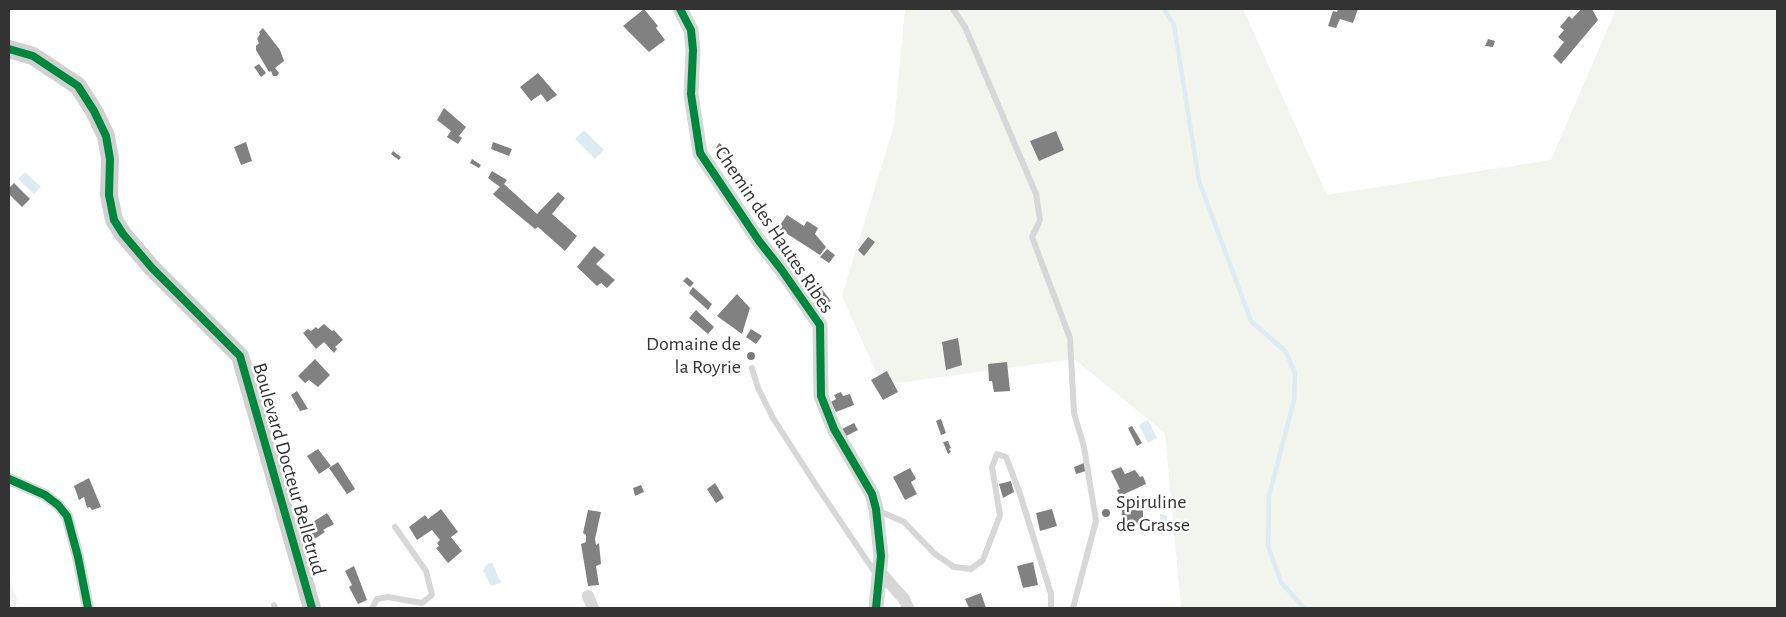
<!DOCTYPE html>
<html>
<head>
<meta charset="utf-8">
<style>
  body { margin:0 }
  #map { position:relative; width:1786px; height:617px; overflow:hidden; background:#fff; font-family:"Alegreya Sans",sans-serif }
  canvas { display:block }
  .frame { position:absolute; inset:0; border:10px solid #333; pointer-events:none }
</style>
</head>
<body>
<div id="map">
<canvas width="1786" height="617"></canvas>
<div class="frame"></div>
</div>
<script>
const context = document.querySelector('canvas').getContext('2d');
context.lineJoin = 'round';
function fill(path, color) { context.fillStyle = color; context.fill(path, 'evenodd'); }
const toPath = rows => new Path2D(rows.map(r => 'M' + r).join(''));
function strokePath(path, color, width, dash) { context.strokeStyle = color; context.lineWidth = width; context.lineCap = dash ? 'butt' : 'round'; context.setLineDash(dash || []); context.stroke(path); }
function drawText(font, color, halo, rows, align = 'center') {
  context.font = font + ' "Alegreya Sans",sans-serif'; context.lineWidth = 5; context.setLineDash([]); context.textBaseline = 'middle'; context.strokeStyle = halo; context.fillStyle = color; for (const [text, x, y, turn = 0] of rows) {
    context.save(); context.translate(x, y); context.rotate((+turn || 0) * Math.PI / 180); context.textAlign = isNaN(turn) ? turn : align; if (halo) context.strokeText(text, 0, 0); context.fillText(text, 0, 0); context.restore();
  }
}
fill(toPath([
  [905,9,1243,9,1327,195,1551,160,1616,9,1777,9,1777,608,1181,608,1165,433,1074,359,882,385,842,296,894,125],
  [9,579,17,599,15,608,9,608]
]), '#f1f5ed');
fill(toPath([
  [584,130,604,150,595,159,575,139],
  [25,172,41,187,34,194,18,179],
  [1148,420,1157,438,1148,443,1139,425],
  [1160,514,1167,516,1167,531,1159,533],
  [492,562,501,583,491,586,483,571,486,565]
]), '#ddebf3');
strokePath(toPath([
  [1164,9,1174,25,1199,181,1251,321,1286,352,1295,373,1294,400,1269,496,1268,546,1281,582,1304,608]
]), '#ddebf3', 4.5);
fill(toPath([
  [644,9,658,26,656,28,665,40,649,52,623,26],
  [1338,9,1358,9,1353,23,1340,19,1336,28,1328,26,1333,11,1337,12],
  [1581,9,1592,9,1598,20,1561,64,1553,56,1564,42,1558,37,1564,30,1560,27,1569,16,1572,19],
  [263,28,280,50,284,61,275,68,279,73,277,76,273,76,271,71,269,72,256,50,256,46,259,43,257,39,260,34,259,32],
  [1488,39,1495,41,1493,47,1485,46],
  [259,64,266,73,261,77,254,67],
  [538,73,557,95,547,102,541,94,531,101,520,87],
  [444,108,466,127,459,136,462,138,458,144,447,137,451,131,437,120],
  [1056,131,1064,150,1039,161,1030,141],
  [246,142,252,161,241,165,234,147],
  [493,142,512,149,509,156,491,149],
  [719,143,730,150,727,155,716,148],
  [393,151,401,157,399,160,391,154],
  [472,159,481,165,479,168,470,163],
  [492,171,507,180,504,184,537,214,558,192,565,198,552,214,577,236,565,251,538,227,535,229,495,196,493,194,500,187,488,178],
  [14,183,30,199,22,207,9,194,9,188],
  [787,215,804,226,807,221,818,228,815,234,826,247,820,255,778,228],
  [868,237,875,242,864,256,858,250],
  [594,246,605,255,596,264,615,280,607,288,601,283,597,286,577,267],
  [827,249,835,255,829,263,820,257],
  [687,277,694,283,690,287,683,281],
  [818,284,831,301,825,305,813,287],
  [693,287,712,304,708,310,689,293],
  [737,294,750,308,742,334,717,316],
  [696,310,714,327,708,334,689,318],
  [324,324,332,331,334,330,343,340,335,347,337,349,334,353,324,342,316,349,303,333,308,329,311,331,316,327,318,329],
  [751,329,762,336,756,344,746,337],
  [958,338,962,365,946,370,942,342],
  [315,359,330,375,318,387,309,380,305,383,298,376],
  [1007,362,1010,391,994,392,992,381,989,381,988,364],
  [887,371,898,392,883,400,871,380],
  [297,391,308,409,300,411,291,395],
  [841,392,843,396,850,394,854,405,836,412,831,402,836,399,834,395],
  [941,419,946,433,941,435,936,421],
  [854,423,858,430,846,436,842,429],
  [1132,426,1142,443,1137,446,1128,428],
  [948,441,951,448,949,449,951,452,948,454,943,442],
  [318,449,331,466,319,474,307,456],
  [338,462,355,489,347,494,329,468],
  [1084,463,1086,471,1076,474,1074,467],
  [1121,467,1125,474,1135,470,1140,477,1143,476,1146,484,1120,496,1117,490,1120,489,1111,471],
  [910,468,916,479,911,482,917,494,905,500,893,477],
  [89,478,101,507,92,510,90,507,87,508,84,497,79,500,74,486],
  [1011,481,1014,492,1003,498,999,484],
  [715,483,724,498,716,503,707,489],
  [641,485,644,492,635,496,633,488],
  [441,509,458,532,451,537,462,551,448,563,436,548,439,546,437,543,440,540,432,530,417,540,409,527,425,515,428,519],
  [1052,509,1057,526,1040,531,1036,513],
  [588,510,601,512,595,539,596,545,599,543,601,564,596,566,599,585,588,586,581,544,586,542,586,535,583,533],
  [1122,510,1143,510,1143,525,1131,525,1132,530,1121,529],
  [327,513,334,524,323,530,325,532,313,540,305,527],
  [1033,562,1038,585,1023,588,1017,566],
  [354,566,367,600,358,604,349,587,352,585,345,571],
  [981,593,986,608,969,608,965,599]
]), '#818181');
strokePath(toPath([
  [953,9,965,27,1036,194,1040,220,1032,237,1070,338,1074,413,1084,447,1096,521,1073,608],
  [752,368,758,388,773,418,818,488,876,574],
  [877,510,904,522,935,554,954,567,971,569,983,560,1000,515,992,467,997,454,1006,457,1020,494,1051,594,1051,608],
  [274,605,275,608],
  [372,608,377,599,388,597,422,603,432,595,426,571,395,527]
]), '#d7d7d7', 6);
strokePath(toPath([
  [9,479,45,495,58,505,67,516,78,557,88,608],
  [881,573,904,599,908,608],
  [588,596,593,608]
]), '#d7d7d7', 12);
strokePath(toPath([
  [680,9,691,30,693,50,691,94,700,153,759,241,781,269,820,325,821,396,834,429,872,494,876,509,881,556,876,608]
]), '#d7d7d7', 15);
strokePath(toPath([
  [9,49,33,56,78,86,94,111,106,136,110,159,109,195,114,220,123,234,152,268,240,356,312,608]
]), '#d0d0d0', 18);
strokePath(toPath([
  [680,9,691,30,693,50,691,94,700,153,759,241,781,269,820,325,821,396,834,429,872,494,876,509,881,556,876,608],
  [9,49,33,56,78,86,94,111,106,136,110,159,109,195,114,220,123,234,152,268,240,356,312,608],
  [9,479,45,495,58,505,67,516,78,557,88,608]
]), '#00873e', 8);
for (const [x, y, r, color] of [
  [751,356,5,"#7a7a7a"],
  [1106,513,5,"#7a7a7a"]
]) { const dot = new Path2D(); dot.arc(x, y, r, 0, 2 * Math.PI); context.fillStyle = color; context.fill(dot); strokePath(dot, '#fff', 2); }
drawText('20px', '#333', '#fff', [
  ["Chemin des Hautes Ribes",774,230,56],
  ["Boulevard Docteur Belletrud",289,469,74]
]);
drawText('20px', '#333', '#fff', [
  ["Domaine de",741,344],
  ["la Royrie",741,367],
  ["Spiruline",1116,502,"left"],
  ["de Grasse",1116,525,"left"]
], 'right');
</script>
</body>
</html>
